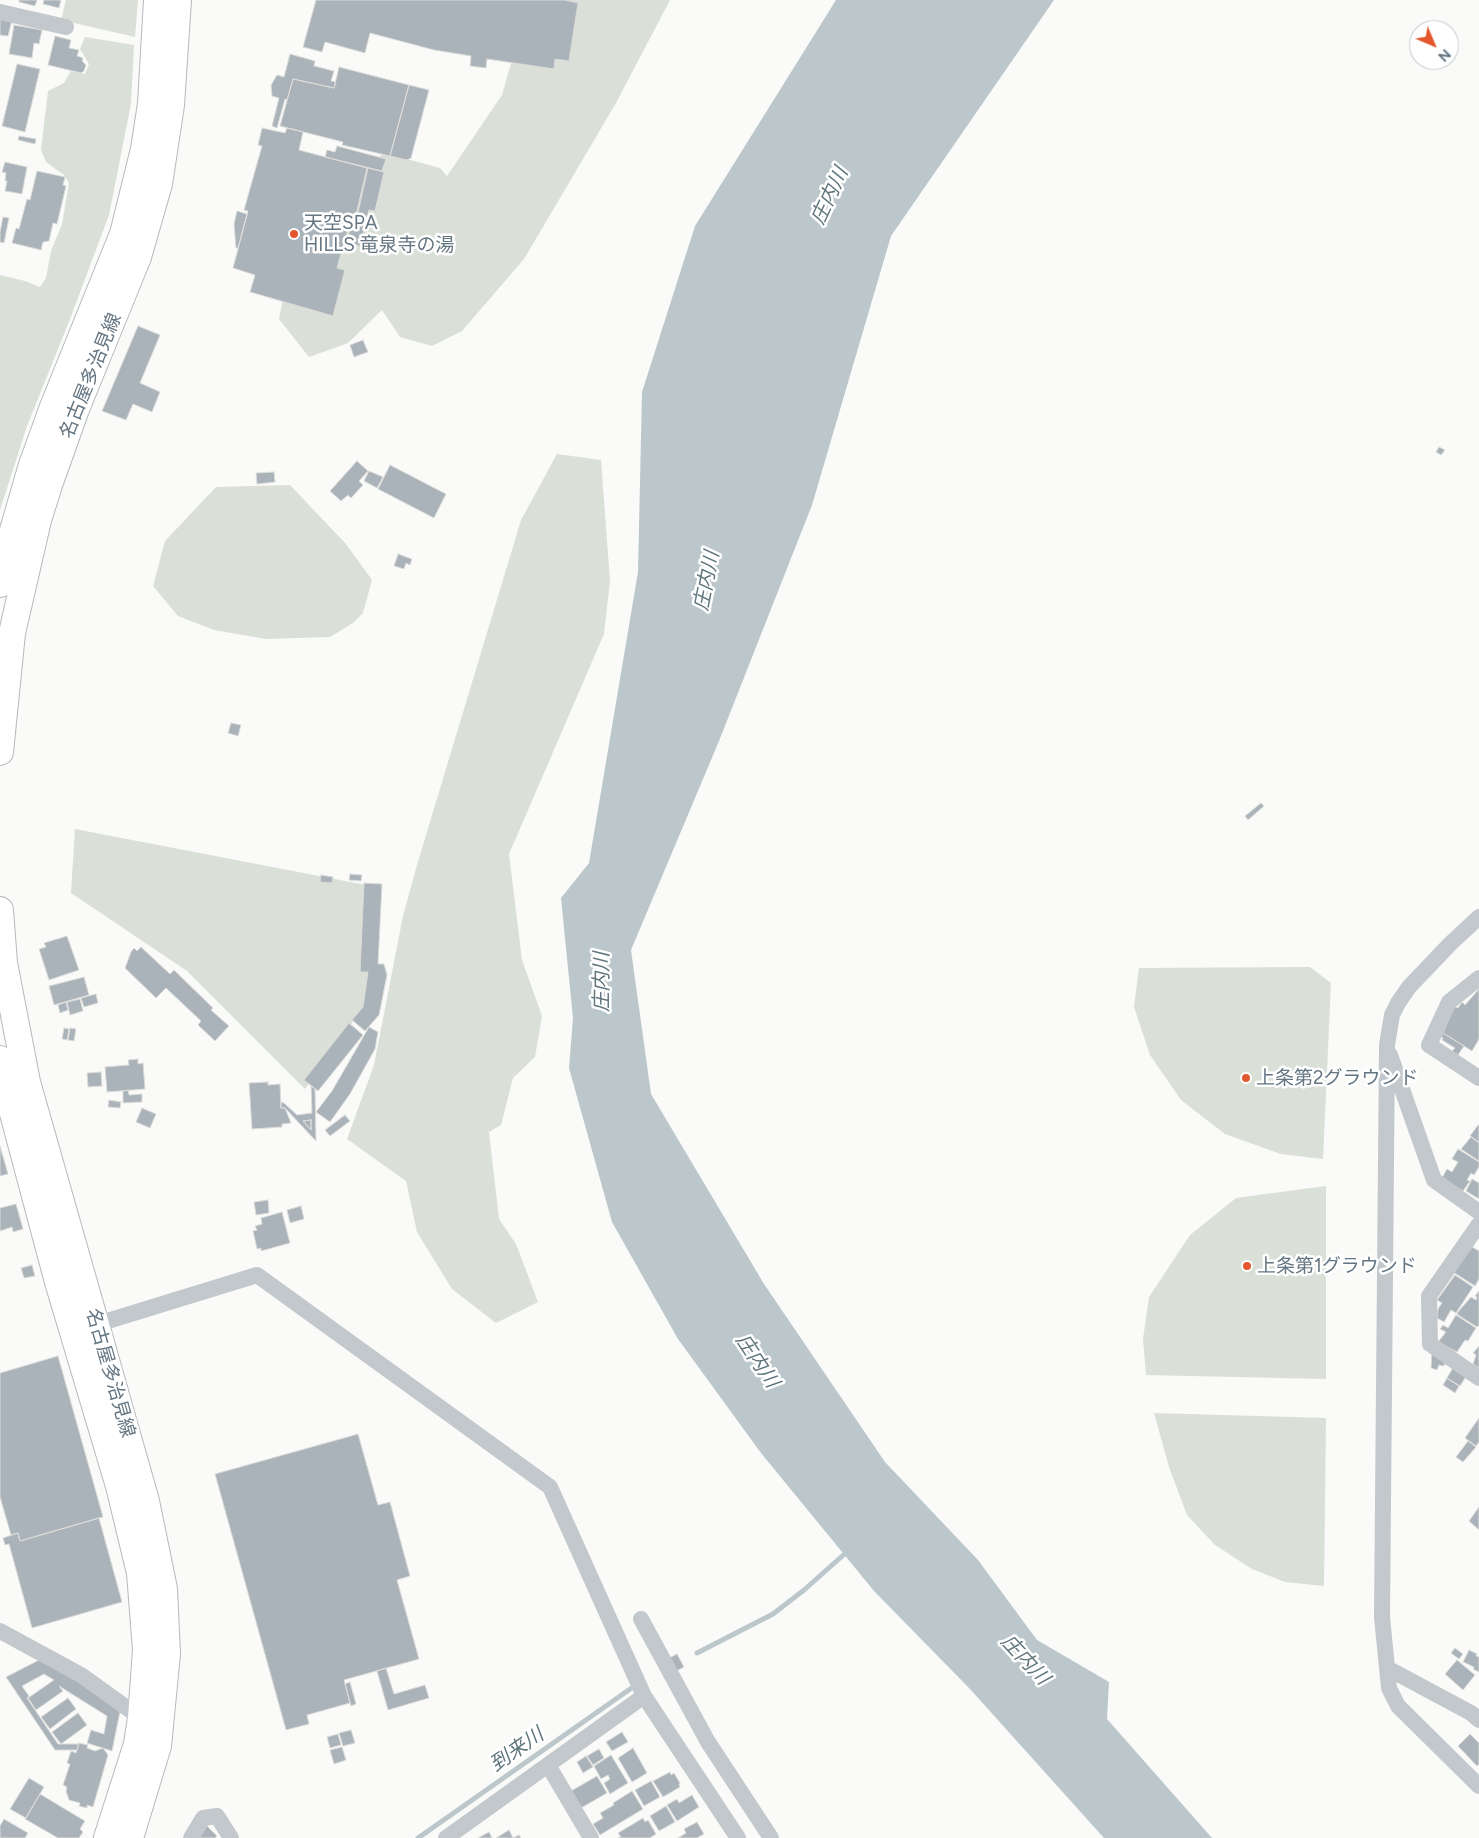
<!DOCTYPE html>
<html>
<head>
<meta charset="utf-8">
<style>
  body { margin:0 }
  #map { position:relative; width:1479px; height:1838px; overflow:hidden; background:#fafaf8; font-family:Figtree,sans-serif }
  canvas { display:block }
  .north { position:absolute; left:1409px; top:20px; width:50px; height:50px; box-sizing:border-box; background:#fff; border:1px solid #c1c8cd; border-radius:50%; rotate:135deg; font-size:14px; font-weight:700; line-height:20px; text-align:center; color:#657683 }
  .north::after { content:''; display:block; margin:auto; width:18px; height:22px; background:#e4572e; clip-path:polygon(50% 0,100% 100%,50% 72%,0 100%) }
</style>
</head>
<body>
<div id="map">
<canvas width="1479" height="1838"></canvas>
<div class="north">N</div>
</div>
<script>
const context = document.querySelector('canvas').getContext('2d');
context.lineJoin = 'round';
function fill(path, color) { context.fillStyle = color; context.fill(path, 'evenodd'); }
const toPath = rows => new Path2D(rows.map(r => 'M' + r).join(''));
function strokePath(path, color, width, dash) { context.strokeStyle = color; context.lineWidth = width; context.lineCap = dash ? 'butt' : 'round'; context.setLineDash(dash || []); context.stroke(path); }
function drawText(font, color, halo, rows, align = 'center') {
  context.font = font + ' Figtree,"Noto Sans JP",sans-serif'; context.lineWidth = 5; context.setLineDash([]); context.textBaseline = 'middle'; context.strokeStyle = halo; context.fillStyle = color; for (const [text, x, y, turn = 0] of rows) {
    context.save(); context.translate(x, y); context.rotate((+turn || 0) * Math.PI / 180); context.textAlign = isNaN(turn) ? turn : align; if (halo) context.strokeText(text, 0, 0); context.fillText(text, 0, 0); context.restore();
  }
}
fill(toPath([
  [66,0,138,0,135,37,61,20],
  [529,0,670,0,616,103,524,259,462,331,432,346,400,337,382,310,348,343,309,357,279,319,294,244,345,176,385,153,440,168,447,176,502,95],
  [85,37,134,45,131,104,109,215,70,319,27,426,0,510,0,275,25,281,40,287,46,278,51,251,62,224,69,183,64,175,46,162,41,150,48,91,64,83,71,71,85,74,89,64,80,49],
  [557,454,601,460,610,581,604,634,509,854,522,960,542,1016,535,1057,513,1078,501,1125,489,1132,499,1219,516,1244,538,1302,496,1323,452,1289,417,1232,406,1181,347,1139,374,1065,403,916,417,865,521,520],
  [290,485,346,544,372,580,363,613,353,623,330,637,266,639,214,630,178,616,153,586,165,541,216,487],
  [75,829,371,886,368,1000,305,1089,187,971,71,893],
  [1310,967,1331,983,1323,1159,1281,1154,1225,1134,1181,1100,1150,1055,1134,1007,1139,968],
  [1326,1186,1326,1379,1146,1375,1143,1339,1149,1297,1190,1235,1236,1198],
  [1154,1413,1326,1418,1324,1586,1285,1582,1252,1569,1215,1545,1187,1515,1169,1467]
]), '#dadfd7');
fill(toPath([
  [836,0,1054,0,891,236,812,505,719,741,631,950,651,1094,764,1284,885,1462,978,1560,1037,1640,1109,1682,1107,1719,1212,1838,1104,1838,970,1689,874,1591,761,1453,678,1339,612,1222,569,1068,573,1018,561,898,589,863,638,572,642,392,695,226]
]), '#bbc7cb');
strokePath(toPath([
  [697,1653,773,1614,804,1590,849,1550],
  [418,1838,633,1687]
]), '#bbc7cb', 5);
const building = toPath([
  [19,0,37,0,35,6,19,2,19,0],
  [44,0,61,0,59,8,43,4,44,0],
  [316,0,565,0,578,3,569,61,555,59,554,69,487,59,486,68,470,66,471,56,434,50,370,33,365,53,325,42,322,52,303,47,316,0],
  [0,18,12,20,8,36,0,35,0,18],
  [14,25,42,30,39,44,34,43,32,58,9,54,14,25],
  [55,36,71,40,69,48,79,50,77,56,83,58,82,61,86,65,84,71,81,73,48,65,55,36],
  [290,54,315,61,314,66,334,71,331,81,336,82,334,88,293,79,287,100,285,99,277,128,272,126,279,98,272,96,271,85,277,75,284,77,290,54],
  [17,64,40,69,25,132,2,126,17,64],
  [339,67,409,85,390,156,342,145,343,142,280,126,293,79,334,88,339,67],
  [409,85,429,90,411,158,407,160,390,156,409,85],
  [262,128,285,133,287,128,303,132,299,150,367,168,355,219,351,218,337,268,345,270,333,316,250,292,255,275,233,268,248,211,244,210,262,146,258,145,262,128],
  [19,136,36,139,35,144,18,140,19,136],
  [337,146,386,159,382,171,325,157,327,150,335,152,337,146],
  [5,162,27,167,22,194,5,191,7,181,5,181,6,173,2,172,5,162],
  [368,168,384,172,375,211,369,210,360,246,347,242,352,220,356,221,368,168],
  [37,171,65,177,63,185,66,186,57,224,53,223,49,241,43,242,41,250,12,243,16,228,19,229,27,199,30,200,37,171],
  [237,211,247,214,238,248,236,248,234,224,237,211],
  [3,217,9,218,4,243,0,242,0,232,3,217],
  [138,326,160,335,140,383,160,392,152,412,133,404,126,420,102,411,138,326],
  [363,340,368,352,354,357,350,345,363,340],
  [1439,447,1445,450,1441,455,1436,452,1439,447],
  [357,461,368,471,359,481,363,485,351,498,348,495,341,501,330,491,357,461],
  [390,465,446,494,434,518,378,489,390,465],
  [369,471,383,477,377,488,364,481,369,471],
  [274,472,275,482,257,484,256,473,274,472],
  [398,554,412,559,410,565,406,563,404,569,394,566,398,554],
  [231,723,241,725,238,736,228,733,231,723],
  [1261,803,1264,806,1248,820,1245,816,1261,803],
  [350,874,362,875,361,881,349,880,350,874],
  [321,875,333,877,332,883,320,882,321,875],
  [364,883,382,884,378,964,384,964,387,975,379,1015,365,1031,352,1020,363,1007,368,972,360,972,364,883],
  [67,936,79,970,49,980,39,949,46,947,44,943,67,936],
  [141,947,170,974,174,970,213,1008,211,1010,229,1026,215,1041,198,1025,201,1021,166,988,156,998,125,968,131,952,134,948,137,951,141,947],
  [84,977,89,995,54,1005,49,986,84,977],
  [1479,989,1479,1039,1472,1051,1443,1033,1454,1006,1458,1008,1462,1002,1465,1005,1479,989],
  [96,994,98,1003,84,1007,81,998,96,994],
  [80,999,83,1011,70,1015,67,1002,80,999],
  [66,1002,68,1010,60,1013,58,1005,66,1002],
  [349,1023,363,1035,318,1091,304,1080,349,1023],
  [369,1027,378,1032,375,1049,350,1094,330,1122,316,1112,332,1091,369,1027],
  [64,1028,69,1029,67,1040,62,1039,64,1028],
  [70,1028,76,1029,74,1041,68,1040,70,1028],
  [1443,1033,1464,1046,1458,1055,1452,1051,1455,1048,1442,1040,1443,1038,1441,1037,1443,1033],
  [138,1059,138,1064,143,1063,145,1089,107,1092,105,1067,129,1065,128,1060,138,1059],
  [101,1072,102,1086,88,1087,87,1073,101,1072],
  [268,1082,268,1085,280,1084,281,1108,285,1108,291,1123,282,1124,282,1127,252,1129,249,1083,268,1082],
  [311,1086,315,1089,316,1141,285,1108,281,1108,281,1102,284,1103,297,1115,312,1113,311,1086],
  [311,1120,311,1130,303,1121,311,1120],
  [128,1090,129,1095,142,1094,142,1102,123,1103,123,1091,128,1090],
  [109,1100,121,1102,120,1108,108,1107,109,1100],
  [142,1108,156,1114,150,1128,136,1122,142,1108],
  [345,1115,350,1121,330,1136,325,1130,345,1115],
  [311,1120,311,1130,303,1121,311,1120],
  [1478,1125,1479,1126,1479,1142,1470,1136,1478,1125],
  [1471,1137,1479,1143,1479,1161,1461,1149,1471,1137],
  [0,1146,8,1174,0,1176,0,1146],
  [1458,1149,1479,1162,1479,1167,1474,1175,1471,1173,1467,1180,1470,1181,1463,1191,1442,1178,1447,1169,1452,1172,1458,1162,1452,1159,1458,1149],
  [1472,1179,1479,1183,1479,1199,1466,1191,1472,1179],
  [268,1200,269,1213,256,1215,254,1202,268,1200],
  [16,1204,23,1229,13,1232,12,1227,0,1231,0,1208,16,1204],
  [301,1206,304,1219,290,1223,287,1210,301,1206],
  [282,1212,290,1243,261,1251,261,1248,257,1249,253,1231,257,1230,255,1226,262,1224,261,1218,282,1212],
  [1472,1247,1479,1251,1479,1279,1475,1286,1453,1272,1472,1247],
  [32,1265,35,1276,24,1278,21,1268,32,1265],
  [1455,1275,1473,1287,1456,1313,1451,1310,1444,1322,1437,1318,1438,1309,1442,1303,1437,1300,1455,1275],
  [1479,1291,1479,1325,1477,1327,1458,1315,1457,1313,1471,1297,1476,1300,1477,1297,1475,1296,1479,1291],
  [1456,1315,1476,1328,1468,1341,1465,1340,1457,1352,1438,1342,1446,1332,1440,1329,1443,1325,1448,1328,1456,1315],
  [1479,1346,1479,1368,1473,1364,1476,1355,1473,1353,1479,1346],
  [1432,1350,1446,1360,1444,1366,1439,1365,1437,1370,1431,1368,1432,1350],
  [58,1356,103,1517,20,1541,18,1533,11,1535,0,1497,0,1373,58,1356],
  [1454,1366,1467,1375,1460,1386,1447,1378,1454,1366],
  [1447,1378,1459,1386,1455,1393,1443,1385,1447,1378],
  [1479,1418,1479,1442,1476,1446,1465,1438,1479,1418],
  [358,1434,378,1505,390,1502,410,1576,397,1580,419,1659,344,1680,350,1703,307,1715,309,1724,286,1730,215,1474,358,1434],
  [1468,1441,1476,1447,1463,1462,1456,1457,1468,1441],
  [1479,1507,1479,1530,1469,1521,1479,1507],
  [99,1518,122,1602,32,1628,9,1544,5,1545,3,1538,18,1533,20,1541,99,1518],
  [1455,1648,1463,1654,1459,1659,1451,1653,1455,1648],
  [1469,1650,1477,1654,1476,1656,1479,1657,1479,1672,1473,1669,1474,1667,1463,1662,1469,1650],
  [677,1654,684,1667,676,1671,669,1658,677,1654],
  [41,1659,121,1707,112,1751,87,1743,91,1730,104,1734,107,1716,59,1686,63,1691,36,1710,28,1698,54,1680,44,1674,22,1686,29,1696,27,1698,58,1744,79,1744,77,1750,55,1750,6,1677,41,1659],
  [1457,1660,1475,1675,1463,1690,1445,1674,1457,1660],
  [386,1668,394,1694,425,1685,429,1698,388,1710,377,1671,386,1668],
  [350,1682,356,1704,351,1706,345,1684,350,1682],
  [68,1698,76,1709,50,1729,41,1717,68,1698],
  [78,1713,87,1725,61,1744,52,1732,78,1713],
  [351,1730,355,1743,343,1746,339,1733,351,1730],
  [622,1732,628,1742,612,1751,606,1742,622,1732],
  [338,1734,341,1745,330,1748,327,1737,338,1734],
  [1470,1734,1479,1743,1479,1764,1477,1766,1458,1746,1470,1734],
  [79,1743,88,1745,87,1748,95,1751,103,1748,108,1755,93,1807,87,1805,87,1808,79,1806,80,1803,69,1800,66,1791,67,1787,63,1785,70,1764,67,1763,71,1751,76,1753,79,1743],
  [342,1747,346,1760,334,1764,330,1750,342,1747],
  [633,1748,647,1773,632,1782,618,1758,633,1748],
  [599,1749,604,1758,593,1765,587,1756,599,1749],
  [611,1755,628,1783,610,1794,604,1783,610,1779,608,1775,601,1779,594,1766,611,1755],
  [586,1756,593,1767,583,1773,577,1762,586,1756],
  [670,1772,671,1775,674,1773,680,1783,679,1784,680,1787,663,1797,653,1781,670,1772],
  [597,1776,607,1793,581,1808,571,1791,597,1776],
  [29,1778,44,1787,26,1818,10,1809,29,1778],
  [651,1781,660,1797,644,1806,635,1790,651,1781],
  [632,1791,643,1809,600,1835,593,1824,603,1818,600,1813,614,1805,613,1803,632,1791],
  [40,1794,85,1821,80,1829,83,1832,79,1838,58,1838,25,1819,40,1794],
  [692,1795,699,1807,677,1821,667,1805,677,1799,679,1803,692,1795],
  [666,1806,675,1822,659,1831,650,1816,666,1806],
  [643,1818,645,1822,648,1820,656,1834,650,1838,618,1838,621,1837,618,1833,643,1818],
  [4,1819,28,1833,25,1838,0,1838,0,1826,4,1819],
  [697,1822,704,1834,697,1838,678,1838,686,1833,684,1829,697,1822],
  [206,1825,217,1836,215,1838,196,1838,206,1825],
  [509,1830,513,1838,519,1835,521,1838,496,1838,509,1830],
  [489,1832,492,1838,478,1838,489,1832]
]);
fill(building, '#aab3b9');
strokePath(building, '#dcdcda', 1);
const primary = toPath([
  [0,584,7,551,32,465,53,407,123,234,144,149,151,104,157,0],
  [0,752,12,633,38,520,49,485,76,409,138,257,159,184,171,105,178,0],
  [0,910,4,963,27,1082,146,1501,164,1589,167,1654,158,1746,130,1838],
  [0,1059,3,1076,58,1282,119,1486,140,1573,146,1650,141,1718,137,1744,107,1838]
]);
strokePath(primary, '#b5babe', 28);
strokePath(toPath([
  [0,12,66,27],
  [1479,917,1451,943,1409,987,1398,1003,1392,1015,1387,1045,1382,1617,1389,1688,1398,1706,1479,1786],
  [1479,978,1449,1002,1429,1045,1479,1078],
  [1390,1055,1434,1180,1479,1212],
  [1479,1224,1429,1296,1430,1344,1479,1378],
  [88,1327,257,1275,550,1487,644,1696],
  [641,1619,708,1742,771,1838],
  [0,1631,81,1675,141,1718],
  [1387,1668,1471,1713,1479,1720],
  [548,1765,591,1838],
  [191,1838,203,1818,217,1816,231,1838],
  [446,1838,644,1696,738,1838]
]), '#c3c8cc', 16);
strokePath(primary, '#fff', 26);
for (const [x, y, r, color] of [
  [294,234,5,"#e4572e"],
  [1246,1078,5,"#e4572e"],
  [1247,1266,5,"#e4572e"]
]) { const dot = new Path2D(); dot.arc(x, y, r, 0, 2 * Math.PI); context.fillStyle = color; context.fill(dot); strokePath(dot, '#fff', 2); }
drawText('19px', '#657683', '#fff', [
  ["天空SPA",304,223],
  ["HILLS 竜泉寺の湯",304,245],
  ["上条第2グラウンド",1256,1078],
  ["上条第1グラウンド",1257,1266]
], 'left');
drawText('19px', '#657683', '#fff', [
  ["名古屋多治見線",91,376,-68],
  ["名古屋多治見線",110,1373,74]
]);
drawText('italic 20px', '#60757c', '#fff', [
  ["庄内川",830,196,-65],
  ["庄内川",707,581,-79],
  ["庄内川",602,982,-90],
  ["庄内川",757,1361,56],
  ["庄内川",1025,1660,47],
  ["到来川",517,1750,-35]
]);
</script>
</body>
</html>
